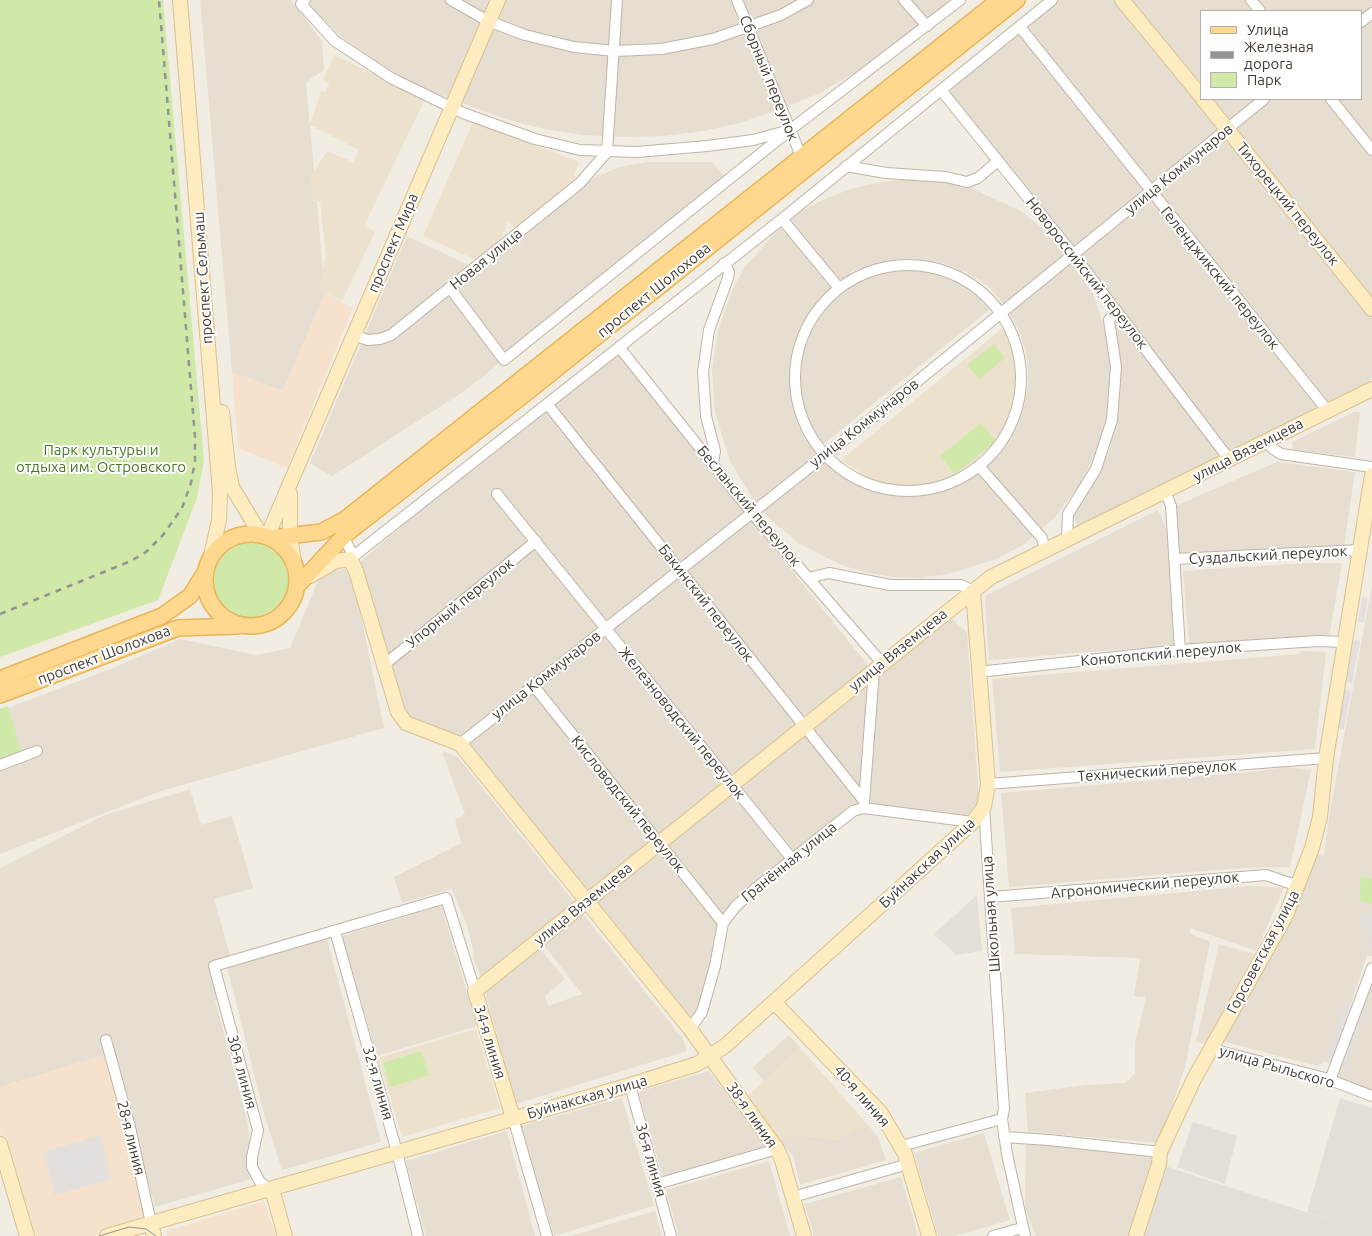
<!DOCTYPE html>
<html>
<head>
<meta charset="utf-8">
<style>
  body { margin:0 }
  #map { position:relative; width:1372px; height:1236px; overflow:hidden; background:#f2ede3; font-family:Ubuntu,sans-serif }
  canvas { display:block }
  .legend { position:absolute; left:1200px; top:10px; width:162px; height:90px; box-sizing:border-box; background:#fff; border:1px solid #b4b1ad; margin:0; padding:6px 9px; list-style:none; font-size:15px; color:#443c33 }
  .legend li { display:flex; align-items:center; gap:10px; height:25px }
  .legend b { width:25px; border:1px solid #b4b1ad }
</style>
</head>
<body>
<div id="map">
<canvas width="1372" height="1236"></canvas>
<ul class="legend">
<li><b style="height:6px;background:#ffd88f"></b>Улица</li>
<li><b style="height:6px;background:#939393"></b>Железная дорога</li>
<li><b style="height:14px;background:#d0e9a9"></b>Парк</li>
</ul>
</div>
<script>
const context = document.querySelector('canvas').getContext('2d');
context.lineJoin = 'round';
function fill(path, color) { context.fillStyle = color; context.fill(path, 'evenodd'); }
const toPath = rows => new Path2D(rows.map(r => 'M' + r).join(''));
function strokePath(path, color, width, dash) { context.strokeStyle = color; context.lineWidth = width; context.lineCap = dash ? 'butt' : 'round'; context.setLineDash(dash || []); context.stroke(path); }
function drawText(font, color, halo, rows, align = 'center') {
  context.font = font + ' Ubuntu,sans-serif'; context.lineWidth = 4; context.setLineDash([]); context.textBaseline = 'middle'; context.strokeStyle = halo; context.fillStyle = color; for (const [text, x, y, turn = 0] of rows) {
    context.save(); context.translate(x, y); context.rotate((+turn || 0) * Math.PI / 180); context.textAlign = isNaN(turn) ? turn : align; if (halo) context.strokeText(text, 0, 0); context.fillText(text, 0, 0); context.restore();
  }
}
fill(toPath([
  [200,0,291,0,322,41,324,70,306,82,325,293,283,391,232,372],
  [304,0,956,0,853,74,818,94,781,109,743,122,704,131,664,136,623,137,583,135,544,129,505,119,425,89,394,73,340,36],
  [1045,0,1372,0,1372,376,1364,390,1081,530,1072,516,1096,478,1109,451,1115,426,1118,400,1108,319,1118,311,938,86],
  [1201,11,1361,11,1361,99,1201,99],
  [647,162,712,162,727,179,466,390,332,476,310,463,407,236,479,270,595,177,620,167],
  [913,179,947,182,972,188,1020,211,1044,229,1065,251,1093,294,1107,336,1111,366,1111,394,1102,440,1081,483,1055,517,1024,544,997,559,948,574,918,578,893,577,863,572,839,564,800,544,770,519,755,502,730,461,715,413,712,371,718,330,733,289,745,267,775,233,802,211,823,200,850,189,881,182],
  [912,258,946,264,975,277,989,287,1001,301,1017,326,1026,351,1028,368,1028,385,1023,411,1011,437,995,457,961,481,932,491,915,492,900,492,868,485,845,473,828,458,804,424,795,396,794,371,797,347,806,322,831,290,853,271,893,260],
  [907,270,926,271,954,281,979,297,990,309,821,446,807,424,798,388,799,363,809,329,823,309,847,287,873,275],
  [613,346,877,677,952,619,967,633,979,801,971,817,859,805,717,922,713,967,700,1009,688,1030,468,750,407,723,360,562],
  [1354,412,1360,412,1355,457,1294,450,1292,442],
  [1277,462,1355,472,1344,547,1179,555,1175,506],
  [1158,510,1168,532,1177,645,989,660,985,600,987,595],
  [1304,563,1342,563,1329,638,1293,637,1189,644,1183,571],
  [351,567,384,728,161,791,0,854,0,711,113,668,180,639,256,655,290,648,321,574],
  [1372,585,1372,956,1367,955,1335,1051,1325,1062,1317,1066,1218,1040,1312,853,1324,856,1329,817],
  [1301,651,1326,652,1315,749,1000,772,992,679,1300,654],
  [444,751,458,757,574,902,481,977,473,958,474,954,468,928,452,889,402,903,394,877,461,843,455,820,465,814,444,757,442,755],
  [1285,767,1311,770,1290,867,1241,868,1009,887,1001,793,1260,771],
  [190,789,201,825,232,816,253,888,214,899,231,958,211,965,222,998,215,1000,247,1119,251,1154,246,1156,246,1163,252,1179,155,1207,109,1035,102,1040,105,1055,0,1087,0,868,105,815],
  [1251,886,1284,888,1256,951,1191,928,1189,933,1210,942,1185,1067,1160,1143,1028,1132,1025,1093,1086,1085,1125,1083,1135,1074,1135,1043,1146,997,1134,996,1140,958,1015,954,1011,908],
  [441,906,477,1026,377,1056,342,936],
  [583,914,683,1039,687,1051,516,1104,485,993,540,949,565,979,545,996,548,1006,582,994,545,946],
  [327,939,381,1142,282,1170,264,1114,227,967],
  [1219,944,1254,954,1205,1044,1196,1042],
  [1372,973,1372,1092,1333,1080],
  [789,1035,800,1048,764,1081,752,1068],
  [709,1071,765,1146,663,1177,639,1094,641,1091],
  [622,1098,654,1206,554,1236,521,1126],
  [867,1124,878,1137,886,1160,800,1185,793,1155,779,1141,791,1134,836,1140],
  [507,1131,535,1236,426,1236,406,1161],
  [984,1133,1010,1220,955,1236,938,1236,914,1153],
  [1026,1142,1156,1155,1131,1236,1036,1236,1025,1208],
  [769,1161,790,1236,679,1236,666,1190],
  [901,1177,918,1236,814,1236,805,1204],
  [655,1211,662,1236,571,1236,620,1221]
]), '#e6ded0');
fill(toPath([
  [325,293,353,308,287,468,238,448,232,372,283,391],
  [105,1055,147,1216,143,1222,96,1236,30,1236,0,1132,0,1087],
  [264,1201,276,1236,167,1236,166,1231]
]), '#f6e2cc');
fill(toPath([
  [977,895,982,951,956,955,934,934],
  [1340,1098,1372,1108,1372,1236,1138,1236,1159,1164,1354,1228,1307,1212],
  [1193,1122,1237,1136,1225,1184,1177,1167]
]), '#e4ded8');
fill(toPath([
  [334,55,425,99,364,226,375,232,342,301,318,289,326,256,320,201,313,201,310,177,327,151,353,162,359,150,310,125,321,91,326,92,329,82,324,80,325,75],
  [473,122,579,162,574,175,578,178,517,229,508,222,497,246,476,260,423,236],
  [1003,328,1016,360,1018,383,1015,405,1002,436,980,462,961,475,939,484,904,487,870,479,841,460],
  [476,1029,500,1108,402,1137,378,1058],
  [800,1048,867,1124,836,1140,791,1134,779,1141,749,1095]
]), '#ece1cc');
fill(toPath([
  [0,0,163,0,204,460,197,498,158,600,0,657],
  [994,344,1005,358,979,379,967,365],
  [981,423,996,441,955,474,940,456],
  '213 580a38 38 0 1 1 76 0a38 38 0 1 1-76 0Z',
  [8,706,21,751,0,758,0,709],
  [1361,876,1372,879,1372,904,1359,900],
  [421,1051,429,1075,390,1087,383,1063]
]), '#d0e9a9');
fill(toPath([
  [1362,597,1368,598,1364,623,1358,622],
  [1354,640,1360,641,1352,683,1346,682],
  [1345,690,1351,691,1344,729,1338,728],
  [1372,909,1372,948,1369,947,1371,940,1360,920,1361,916,1369,918],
  [1346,1000,1352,1002,1332,1064,1326,1062],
  [1362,1001,1367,1003,1346,1069,1341,1068],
  [101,1135,111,1179,55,1195,43,1152]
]), '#e2dfdc');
const street = toPath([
  [305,0,301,4,335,41,391,78,463,113,535,139,580,150,637,152,707,146,753,140,786,131],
  [451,0,488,21,525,35,574,47,615,51,661,49,713,39,781,15,808,0],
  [737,0,801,156],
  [904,0,927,26],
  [1251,0,1260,11],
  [1361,22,1372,13],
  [1020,27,1327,410],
  [941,90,1073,254,1229,459],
  [1331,99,1372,150],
  [846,166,886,173,946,177,967,182,978,178,998,161],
  [782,219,839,288],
  '795 378a113 113 0 1 1 226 0a113 113 0 1 1-226 0Z',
  [450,288,504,360,790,130,960,0],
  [353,335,368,340,380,339,391,335,580,183,607,152,617,0],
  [619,347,751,512,882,663],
  [548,405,864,801],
  [1267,441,1272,448,1281,454,1372,467],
  [713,463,715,451,706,416,703,372,709,330,728,278,729,272,724,263],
  [979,466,1042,538,1045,549],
  [1165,491,1171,506,1180,650],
  [497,494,792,859],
  [343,536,353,555],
  [1067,538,1068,514,1096,469,1112,420,1116,367,1109,320,1116,310],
  [350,559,782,219,1052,0],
  [1174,559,1361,550],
  [808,578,829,573,890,585,961,585,973,591],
  [384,665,536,541],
  [978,672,1180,650,1318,641,1344,642],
  [533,685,723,923],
  [460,744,887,406,1264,99],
  [0,765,37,751],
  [988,784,1326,758],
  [864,802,874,670],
  [984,807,1004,1109,1002,1119,1007,1154,1025,1236],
  [990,897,1266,875,1298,886],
  [335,931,397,1152,418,1236],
  [690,1029,702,1012,715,966,723,923,736,906,755,889,853,811,863,808,973,822],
  [106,1040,130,1127,151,1223],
  [1211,1049,1325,1078,1372,1096],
  [1330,1080,1372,968],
  [630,1085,671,1236],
  [513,1118,547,1236],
  [1004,1137,1049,1140,1160,1152],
  [901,1146,1002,1119],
  [657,1184,777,1149],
  [270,1190,260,1182,252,1167,252,1157,258,1130,214,966,446,898,475,991],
  [793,1197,908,1164],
  [993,1236,1022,1228]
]);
const secondary = toPath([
  [180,0,220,493,219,520,211,556],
  [1122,0,1201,96],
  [1203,99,1372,309],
  [222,412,228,467,232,487,261,535],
  [290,494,290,536,294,561],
  [267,537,498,0],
  [310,576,336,561,350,559,356,571,398,712,406,723,460,744,690,1029,777,1149,782,1160,804,1236],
  [775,1003,881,1113,905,1154,929,1236],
  [513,1118,475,991,991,577,1372,389],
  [0,1144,27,1236],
  [270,1190,274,1196,285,1236],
  [151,1223,154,1236],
  [107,1236,630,1085,697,1064,725,1046,973,822,984,807,988,784,973,591],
  [1136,1236,1159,1164,1160,1152,1194,1079,1286,915,1312,848,1320,817,1326,758,1372,475]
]);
const primary = toPath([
  '205 580a46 46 0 1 1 92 0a46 46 0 1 1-92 0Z',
  [271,538,321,532,344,520,999,0],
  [297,586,345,535,530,390,1017,0],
  [0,679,162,616,190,596,204,574],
  [0,695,178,628,237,626]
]);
strokePath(street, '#beb4a5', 12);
strokePath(secondary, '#d8c192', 16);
strokePath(primary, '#e8b55a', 18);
strokePath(street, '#fff', 10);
strokePath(secondary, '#ffecc0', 14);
strokePath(primary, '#ffd88f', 15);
strokePath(toPath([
  [99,1236,129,1227,146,1229,156,1236]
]), '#939393', 1);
strokePath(toPath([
  [0,614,131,561,146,552,163,535,182,508,191,483,195,461,195,437,159,0]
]), '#939393', 2.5, [6, 6]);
drawText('15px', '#443c33', '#fff', [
  ["Сборный переулок",769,78,68],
  ["улица Коммунаров",1179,169,-39],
  ["Тихорецкий переулок",1288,204,51],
  ["проспект Мира",393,243,-67],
  ["Новая улица",486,259,-39],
  ["Новороссийский переулок",1087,273,52],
  ["проспект Сельмаш",203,278,-94],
  ["Геленджикский переулок",1220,278,51],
  ["проспект Шолохова",654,290,-39],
  ["улица Коммунаров",864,423,-38],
  ["улица Вяземцева",1248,450,-27],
  ["Бесланский переулок",749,506,50],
  ["Суздальский переулок",1268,555,-3],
  ["Упорный переулок",460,603,-39],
  ["Бакинский переулок",706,603,52],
  ["улица Вяземцева",898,650,-39],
  ["Конотопский переулок",1161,654,-5],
  ["проспект Шолохова",104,655,-21],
  ["улица Коммунаров",546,675,-38],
  ["Железноводский переулок",682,723,51],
  ["Технический переулок",1157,771,-4],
  ["Кисловодский переулок",628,804,51],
  ["Гранённая улица",789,862,-39],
  ["Буйнакская улица",927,863,-43],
  ["Агрономический переулок",1145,885,-5],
  ["улица Вяземцева",583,904,-39],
  ["Школьная улица",991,914,-94],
  ["Горсоветская улица",1263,952,-62],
  ["34-я линия",490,1042,73],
  ["улица Рыльского",1277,1067,16],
  ["30-я линия",242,1072,75],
  ["32-я линия",378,1083,74],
  ["40-я линия",862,1096,49],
  ["Буйнакская улица",587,1097,-16],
  ["38-я линия",752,1115,55],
  ["28-я линия",131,1138,76],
  ["36-я линия",651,1160,74]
]);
drawText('15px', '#497824', '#fff', [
  ["Парк культуры и",101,450],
  ["отдыха им. Островского",101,467]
]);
</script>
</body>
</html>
